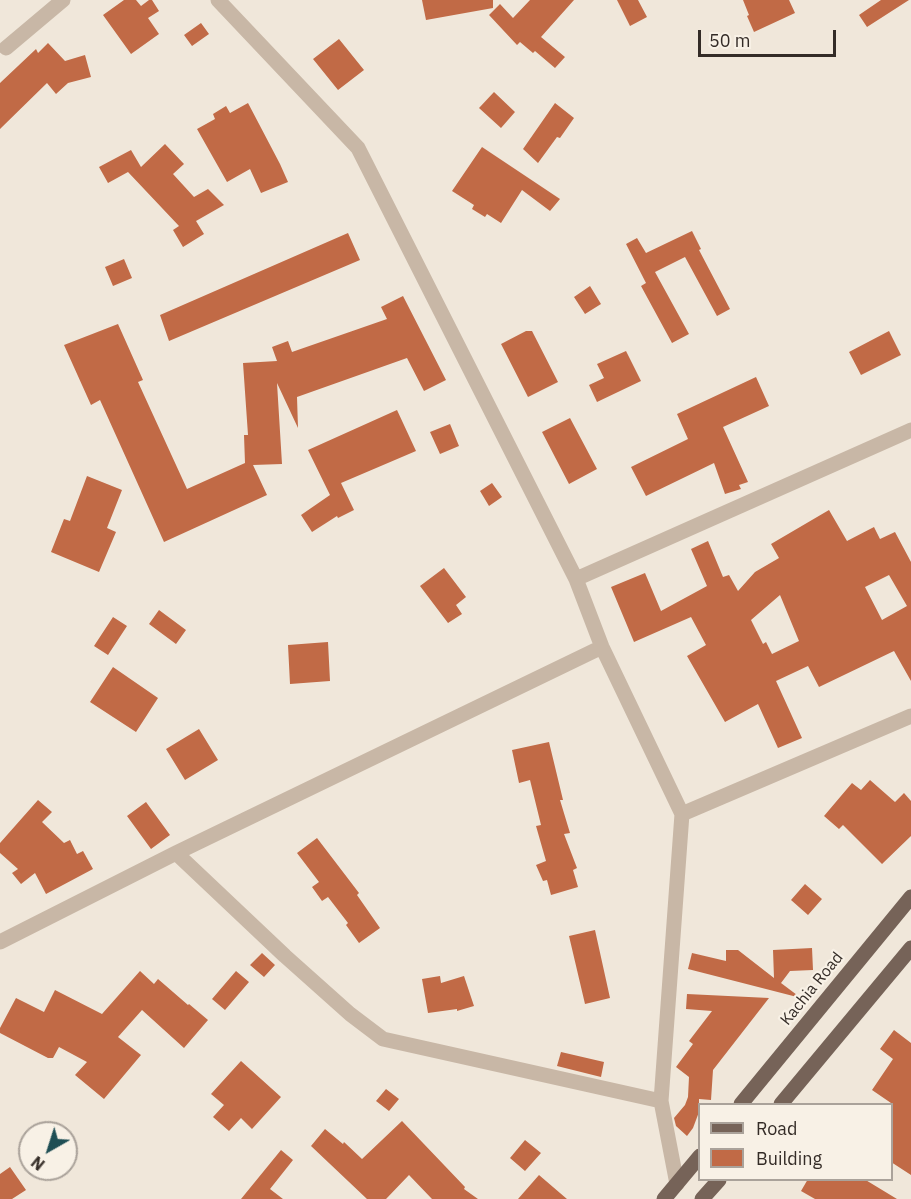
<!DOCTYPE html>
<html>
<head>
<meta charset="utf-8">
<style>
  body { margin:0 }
  #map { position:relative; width:911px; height:1199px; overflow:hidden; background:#f0e7da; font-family:"IBM Plex Sans",sans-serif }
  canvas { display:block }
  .legend { position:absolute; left:698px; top:1103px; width:195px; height:78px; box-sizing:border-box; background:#f8f1e6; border:2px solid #aaa29a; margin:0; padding:8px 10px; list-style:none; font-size:18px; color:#342c27 }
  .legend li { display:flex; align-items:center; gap:12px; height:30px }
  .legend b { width:30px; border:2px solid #aaa29a }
  .north { position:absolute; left:18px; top:1121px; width:60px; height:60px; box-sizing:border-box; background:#f8f1e6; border:2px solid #aaa29a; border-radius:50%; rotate:219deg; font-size:16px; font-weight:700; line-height:24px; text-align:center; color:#342c27 }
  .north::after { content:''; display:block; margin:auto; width:21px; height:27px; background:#1e4e54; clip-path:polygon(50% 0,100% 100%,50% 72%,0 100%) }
  .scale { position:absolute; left:698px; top:30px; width:138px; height:27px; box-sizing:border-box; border:3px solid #342c27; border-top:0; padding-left:8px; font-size:18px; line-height:21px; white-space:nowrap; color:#342c27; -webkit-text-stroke:4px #f8f1e6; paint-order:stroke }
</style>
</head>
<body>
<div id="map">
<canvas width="911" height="1199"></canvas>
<ul class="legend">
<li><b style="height:8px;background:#766358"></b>Road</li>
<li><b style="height:16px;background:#c16a46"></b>Building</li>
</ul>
<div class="north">N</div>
<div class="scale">50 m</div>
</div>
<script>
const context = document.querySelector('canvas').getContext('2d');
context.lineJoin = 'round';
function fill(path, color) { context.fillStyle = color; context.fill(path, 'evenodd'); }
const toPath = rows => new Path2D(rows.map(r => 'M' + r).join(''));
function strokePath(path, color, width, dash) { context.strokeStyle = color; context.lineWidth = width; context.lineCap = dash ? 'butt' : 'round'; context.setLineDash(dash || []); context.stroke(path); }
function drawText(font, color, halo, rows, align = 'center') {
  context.font = font + ' "IBM Plex Sans",sans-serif'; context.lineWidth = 4.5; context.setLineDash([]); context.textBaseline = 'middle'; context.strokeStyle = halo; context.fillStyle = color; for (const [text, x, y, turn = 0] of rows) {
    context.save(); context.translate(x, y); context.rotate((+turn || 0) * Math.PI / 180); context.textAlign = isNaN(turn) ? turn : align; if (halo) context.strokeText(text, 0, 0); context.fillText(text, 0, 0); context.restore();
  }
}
fill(toPath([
  [124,0,136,0,141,6,149,0,152,0,159,11,148,18,159,34,131,54,103,15],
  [422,0,493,0,493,8,426,20],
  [530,0,574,0,541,37,565,57,555,68,535,51,533,53,520,42,517,45,489,15,500,4,513,18],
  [617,0,638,0,647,17,630,26],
  [743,0,789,0,795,13,754,32,747,16,749,15],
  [881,0,909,0,867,27,859,15],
  [201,23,209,34,192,46,184,35],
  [339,39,364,70,338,90,313,59],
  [48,43,65,61,85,55,91,77,68,83,56,94,47,83,0,129,0,83,36,49,38,53],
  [494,92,515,112,501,128,479,108],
  [248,103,280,164,288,182,261,193,250,169,227,182,197,129,215,119,213,114,226,106,230,113],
  [555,103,574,118,560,138,557,137,538,163,523,149],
  [165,144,184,164,173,174,194,197,208,189,224,205,196,221,204,234,183,247,173,230,179,226,128,172,108,183,99,167,131,150,141,167],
  [482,147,560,199,550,211,522,190,501,223,487,214,485,217,472,209,474,205,452,191],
  [692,231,701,249,699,250,730,309,717,316,685,257,655,272,689,334,672,343,641,286,646,283,626,244,637,238,646,253],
  [348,233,360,260,169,341,160,315],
  [124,259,132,278,113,286,105,267],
  [590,286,601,304,585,314,574,297],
  [403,296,446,380,424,391,407,358,297,397,298,428,277,383,282,464,253,465,267,495,164,542,100,400,91,405,64,345,118,324,143,380,138,382,187,489,245,463,244,435,248,435,243,363,277,361,272,347,288,341,292,352,387,319,381,307],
  [526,331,532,331,558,382,528,397,501,344],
  [889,331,901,355,861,375,849,352],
  [626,351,641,381,597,402,589,385,604,378,597,364],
  [756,377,769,406,723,427,748,482,739,485,741,489,725,494,714,463,646,496,631,467,688,439,677,414],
  [397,410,416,451,341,483,354,510,338,518,337,516,312,532,301,515,330,495,308,450],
  [570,418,597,469,569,484,542,432],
  [450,424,459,446,440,454,430,432],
  [87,476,122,490,107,528,116,532,99,572,51,552,64,519,70,521],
  [492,483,502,497,489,506,480,491],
  [829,510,847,541,874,527,880,539,895,532,911,562,911,681,894,651,819,687,808,666,776,681,802,738,778,748,758,704,725,722,687,656,706,645,691,617,634,642,611,587,645,573,661,611,707,586,691,549,708,541,723,577,729,575,738,591,755,572,779,558,771,544],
  [889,575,907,606,882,620,865,587],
  [780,595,799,641,772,654,766,642,763,644,751,620],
  [444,568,466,597,456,605,462,614,448,623,420,586],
  [159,610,186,630,176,644,149,624],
  [113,617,127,626,108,655,94,646],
  [328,642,330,681,290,684,288,645],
  [113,667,158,698,136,732,90,702],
  [199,729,218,760,185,780,166,749],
  [549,742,563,800,560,800,570,833,564,834,577,868,573,870,578,887,551,895,547,880,543,881,536,865,546,861,536,826,541,825,530,780,519,783,512,750],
  [870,780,895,802,904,793,911,801,911,836,882,864,843,825,839,829,824,816,852,783,861,790],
  [38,800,52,812,42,822,64,843,70,840,77,854,83,851,93,869,46,894,35,873,21,884,12,873,18,869,0,853,0,843],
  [146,802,170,835,151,849,127,816],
  [317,838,359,893,357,895,380,928,359,943,346,925,348,923,328,897,322,901,312,887,319,882,297,853],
  [805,884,822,899,808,915,791,900],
  [595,930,610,998,585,1004,569,936],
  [812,948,813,970,790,971,781,983,801,998,688,969,692,953,726,961,726,950,738,950,774,978,773,950],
  [262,953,275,965,264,977,250,965],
  [140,971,154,984,158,979,188,1005,189,1004,208,1020,184,1048,142,1010,118,1037,141,1055,104,1099,75,1075,87,1062,59,1047,53,1058,48,1058,0,1033,0,1028,16,998,44,1012,55,990,102,1014],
  [236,971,249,982,225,1010,212,999],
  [440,976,441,983,464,976,474,1006,457,1011,457,1009,428,1013,422,979],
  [687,994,769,998,713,1070,711,1100,699,1099,699,1112,693,1128,687,1136,676,1126,674,1118,685,1105,688,1097,689,1077,676,1067,693,1044,689,1041,712,1011,686,1009],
  [894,1030,911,1043,911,1175,891,1162,891,1103,872,1090,893,1059,880,1049],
  [561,1052,604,1062,601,1077,557,1066],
  [241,1061,281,1097,252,1129,241,1118,229,1131,213,1117,224,1105,211,1094],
  [386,1089,399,1099,389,1111,376,1101],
  [402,1121,465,1187,464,1189,478,1199,432,1199,409,1175,386,1199,367,1199,311,1146,325,1129,343,1144,344,1142,362,1159],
  [525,1140,541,1153,525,1171,510,1158],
  [281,1150,293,1160,270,1189,283,1199,241,1199],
  [10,1167,26,1190,12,1199,0,1199,0,1174],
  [539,1175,567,1199,518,1199],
  [808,1179,864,1179,897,1199,815,1199,801,1191]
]), '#c16a46');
strokePath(toPath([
  [218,0,358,148,576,579,602,647,682,814,661,1101,677,1184],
  [6,48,63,0],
  [576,579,911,430],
  [682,814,911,716],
  [176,853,285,956,350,1014,383,1039,661,1101],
  [0,942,176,853,602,647]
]), '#c8b7a6', 15);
strokePath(toPath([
  [741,1104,911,897],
  [781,1104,911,948],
  [664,1199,700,1156],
  [702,1199,719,1180]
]), '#766358', 15);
drawText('16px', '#342c27', '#f8f1e6', [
  ["Kachia Road",812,989,-51]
]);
</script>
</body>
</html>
